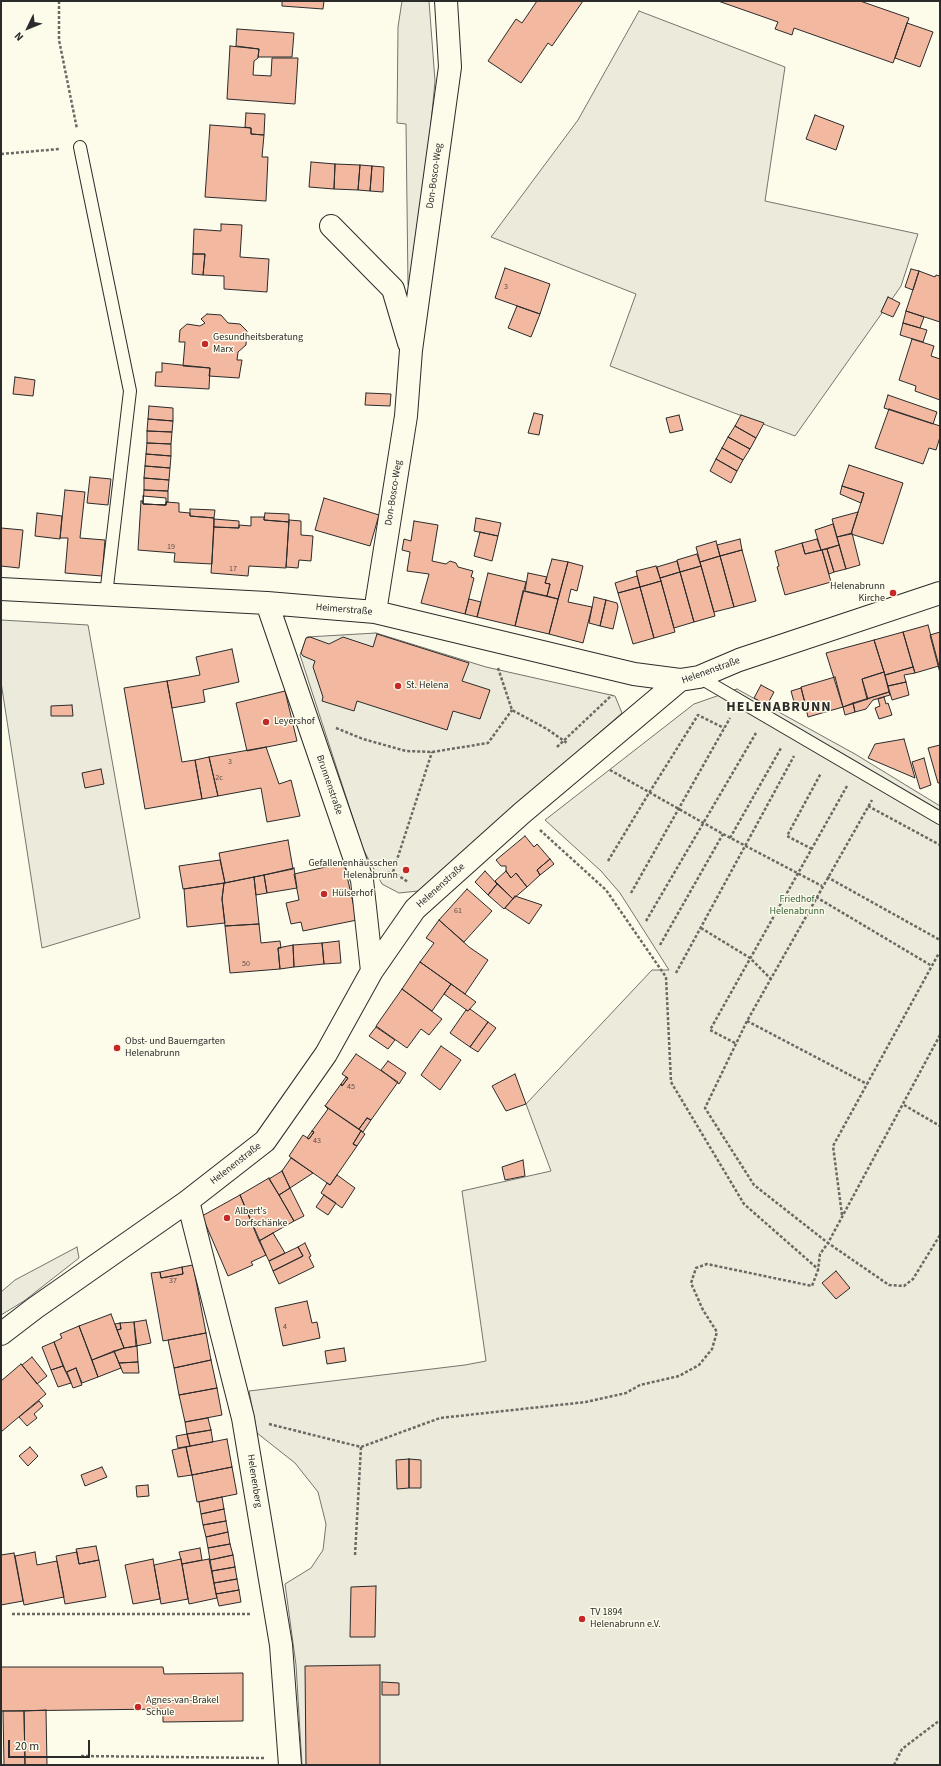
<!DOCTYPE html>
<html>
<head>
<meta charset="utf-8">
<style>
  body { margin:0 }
  #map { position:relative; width:941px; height:1766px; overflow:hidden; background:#fdfbea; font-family:"Source Sans 3",sans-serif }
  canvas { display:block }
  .frame { position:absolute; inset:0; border:2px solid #2b2b2b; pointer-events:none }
  .north { position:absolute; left:8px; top:8px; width:40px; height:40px; -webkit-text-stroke:3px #fdfbea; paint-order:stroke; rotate:227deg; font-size:11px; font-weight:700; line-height:16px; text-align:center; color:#2b2b2b }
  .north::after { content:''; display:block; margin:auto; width:14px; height:18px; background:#2b2b2b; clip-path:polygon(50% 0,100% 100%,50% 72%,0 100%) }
  .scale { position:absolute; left:8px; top:1740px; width:82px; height:18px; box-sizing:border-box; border:2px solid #2b2b2b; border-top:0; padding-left:5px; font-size:12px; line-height:14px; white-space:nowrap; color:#2b2b2b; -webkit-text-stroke:3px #fdfbea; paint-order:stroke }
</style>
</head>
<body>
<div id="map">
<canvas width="941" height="1766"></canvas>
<div class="frame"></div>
<div class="north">N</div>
<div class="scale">20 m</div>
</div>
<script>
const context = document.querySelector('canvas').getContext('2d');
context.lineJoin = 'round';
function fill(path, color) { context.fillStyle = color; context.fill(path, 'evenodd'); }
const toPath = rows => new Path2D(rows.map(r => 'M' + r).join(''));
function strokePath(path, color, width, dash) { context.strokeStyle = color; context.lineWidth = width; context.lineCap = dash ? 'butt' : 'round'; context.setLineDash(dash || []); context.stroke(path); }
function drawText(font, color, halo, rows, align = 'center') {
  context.font = font + ' "Source Sans 3",sans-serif'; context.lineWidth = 3; context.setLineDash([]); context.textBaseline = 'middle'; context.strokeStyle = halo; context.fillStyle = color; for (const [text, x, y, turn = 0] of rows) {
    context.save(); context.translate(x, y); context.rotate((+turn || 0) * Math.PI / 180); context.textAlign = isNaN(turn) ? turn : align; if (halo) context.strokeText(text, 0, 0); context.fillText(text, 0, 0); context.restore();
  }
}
const green = toPath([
  [402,1,429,1,435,81,415,290,408,285,406,124,397,123,398,27,402,1],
  [639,11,785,67,765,201,918,234,901,286,892,299,888,297,881,312,882,313,795,436,610,366,636,294,491,237,578,120,639,11],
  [1,620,88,625,140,918,42,948,1,682,1,620],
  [376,633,486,667,615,696,622,713,418,891,399,893,382,884,363,849,300,655,307,637,376,633],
  [737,689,855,754,940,806,940,1765,302,1765,296,1665,285,1584,311,1568,323,1550,326,1524,318,1492,295,1463,257,1433,249,1391,465,1365,486,1361,462,1191,551,1171,526,1104,652,970,669,970,620,893,601,871,545,820,694,704,737,689],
  [77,1247,79,1258,24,1301,1,1315,1,1292,15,1280,77,1247]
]);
fill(green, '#ecebdb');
strokePath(green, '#74746e', 1);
const building = toPath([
  [282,1,324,1,323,9,282,6,282,1],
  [537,1,583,1,552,46,548,43,521,83,488,61,516,19,522,23,537,1],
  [718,1,860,1,909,18,893,63,794,28,792,35,775,29,778,22,718,1],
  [907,23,933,32,920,67,895,58,907,23],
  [237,29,294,33,292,57,258,57,259,49,236,46,237,29],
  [230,46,259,49,258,58,254,61,253,75,271,76,272,58,298,58,295,104,227,99,230,46],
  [246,113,265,114,264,135,251,134,251,128,245,127,246,113],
  [815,115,844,126,836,150,806,139,815,115],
  [210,125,251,128,251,134,264,135,262,157,268,157,266,201,205,197,210,125],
  [311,162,335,164,334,189,309,187,311,162],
  [335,164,360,165,358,190,334,189,335,164],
  [360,165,372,166,370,191,358,190,360,165],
  [372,166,384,167,383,192,370,191,372,166],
  [221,224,242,225,240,257,269,259,267,292,224,289,224,276,203,275,205,254,193,254,194,229,221,231,221,224],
  [193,254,205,254,203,275,192,274,193,254],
  [505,268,550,284,540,314,495,298,505,268],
  [911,269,919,271,913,290,905,287,911,269],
  [919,271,935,277,936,275,940,276,940,322,906,311,919,271],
  [888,297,900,303,893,317,881,312,888,297],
  [517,306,540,314,531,337,508,328,517,306],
  [906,311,924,317,920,328,903,323,906,311],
  [207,314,221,315,228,323,240,324,247,331,246,345,238,352,237,360,242,360,239,378,209,376,210,368,183,366,185,342,179,342,180,330,187,324,200,326,205,323,201,319,207,314],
  [903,323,927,330,923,342,900,335,903,323],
  [912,339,934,346,931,356,940,359,940,400,915,391,916,386,899,380,912,339],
  [162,363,210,368,209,389,155,386,156,372,162,372,162,363],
  [15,377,35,380,33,396,13,394,15,377],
  [366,393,391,394,390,406,365,405,366,393],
  [888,395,937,412,933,424,884,408,888,395],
  [149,406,173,408,173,421,148,419,149,406],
  [889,409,940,426,940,437,936,450,929,448,923,464,875,448,889,409],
  [534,413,543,415,539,435,528,433,534,413],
  [679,415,683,430,670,433,666,418,679,415],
  [741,415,764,423,756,438,735,426,741,415],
  [148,419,173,421,172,432,147,431,148,419],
  [735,426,756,438,750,449,728,437,735,426],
  [147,431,172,432,171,444,147,443,147,431],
  [728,437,750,449,743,460,722,448,728,437],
  [147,443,171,444,171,456,146,454,147,443],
  [722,448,743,460,737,471,716,459,722,448],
  [146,454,171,456,170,468,145,466,146,454],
  [716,459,737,471,731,483,710,471,716,459],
  [849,465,903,483,883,544,851,534,864,493,842,486,849,465],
  [145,466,170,468,169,480,144,478,145,466],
  [90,477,111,479,108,505,87,503,90,477],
  [144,478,169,480,168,491,144,490,144,478],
  [842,486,864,493,861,503,840,494,842,486],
  [65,490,85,492,80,538,105,540,102,576,65,573,68,538,60,538,65,490],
  [144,490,168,491,168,502,166,502,166,505,143,504,144,490],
  [143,496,166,498,166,505,143,504,143,496],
  [324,498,379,515,370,546,315,530,324,498],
  [141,501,143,501,143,504,166,505,166,502,179,503,179,512,190,513,190,516,214,518,212,564,174,562,175,553,138,550,141,501],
  [190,509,215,510,214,518,190,516,190,509],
  [858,512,851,534,837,537,832,519,858,512],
  [37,513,62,516,60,539,35,536,37,513],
  [265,513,289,514,289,522,264,520,265,513],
  [251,517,264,517,264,520,289,522,286,568,249,566,248,576,211,573,214,527,239,528,239,525,251,526,251,517],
  [476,518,501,523,498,536,474,531,476,518],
  [214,519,239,521,239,528,214,527,214,519],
  [289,520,301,521,301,535,313,536,311,561,299,560,298,568,286,567,289,520],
  [414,521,438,525,432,561,446,564,450,561,456,563,458,567,473,571,471,577,474,578,465,614,421,603,429,574,407,571,410,552,402,550,404,539,411,541,414,521],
  [833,524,839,545,821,550,815,530,833,524],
  [1,528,23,530,19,568,1,566,1,528],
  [480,532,498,536,492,561,474,556,480,532],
  [852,533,860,565,846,569,837,537,852,533],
  [740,539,742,550,720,556,717,545,740,539],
  [817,539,821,550,805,554,802,543,817,539],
  [716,541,720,556,700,562,696,547,716,541],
  [802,543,805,554,822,550,831,582,785,595,777,567,779,566,775,551,802,543],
  [839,545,846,569,834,572,827,549,839,545],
  [827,549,834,572,829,574,822,550,827,549],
  [742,550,756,601,734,607,720,556,742,550],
  [697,554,701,566,680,572,677,560,697,554],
  [720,556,734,607,714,612,700,562,720,556],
  [552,559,568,562,558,599,547,596,550,584,545,583,552,559],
  [677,561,680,572,660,578,657,567,677,561],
  [568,562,583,566,577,591,571,589,568,602,592,607,583,643,549,634,568,562],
  [656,566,661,581,640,587,636,571,656,566],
  [701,566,715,616,694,622,680,572,701,566],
  [680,572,694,622,674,628,660,578,680,572],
  [488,573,526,582,515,626,477,617,488,573],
  [528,573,547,577,545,583,550,584,547,596,525,591,528,573],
  [637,576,640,587,618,593,615,583,637,576],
  [661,581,675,632,654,638,640,587,661,581],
  [640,587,654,638,633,644,618,593,640,587],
  [523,591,558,599,549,634,515,626,523,591],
  [594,597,606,600,600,626,589,623,594,597],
  [469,599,481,602,477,617,465,614,469,599],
  [606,600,617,603,618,607,613,629,600,626,606,600],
  [928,625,939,666,915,673,903,632,928,625],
  [903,632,913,667,885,675,874,640,903,632],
  [940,632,940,673,930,635,940,632],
  [377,634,469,663,462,681,490,690,480,719,453,711,447,730,357,701,354,711,322,701,323,697,313,667,315,661,303,656,301,653,306,638,310,637,329,644,343,637,373,647,377,634],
  [874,640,884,672,862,679,868,699,843,707,826,653,874,640],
  [232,649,239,682,203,690,205,702,172,708,167,681,200,675,196,657,232,649],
  [913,667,915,673,904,675,906,682,888,686,885,675,913,667],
  [884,672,889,692,867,699,862,679,884,672],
  [835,677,843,707,808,717,801,687,835,677],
  [167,681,182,762,195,760,202,799,145,809,124,688,167,681],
  [906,682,909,695,892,700,888,686,906,682],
  [761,685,774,692,767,705,754,698,761,685],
  [801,688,806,706,796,709,791,691,801,688],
  [285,691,297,741,247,751,236,703,285,691],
  [889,692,890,695,873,700,866,709,855,712,853,703,889,692],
  [884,697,886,704,888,703,892,715,879,719,875,708,880,706,878,699,884,697],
  [853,703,855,712,845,715,843,707,853,703],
  [72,705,73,716,51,716,51,706,72,705],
  [904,739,915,778,868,758,875,744,904,739],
  [940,745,940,783,938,783,928,748,940,745],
  [266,747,279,784,291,780,300,816,267,822,261,788,218,796,209,757,266,747],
  [209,757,218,796,202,799,195,760,209,757],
  [924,758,931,785,920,789,912,762,924,758],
  [101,769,104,784,85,788,82,773,101,769],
  [525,836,534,847,537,844,550,859,537,870,540,875,527,887,516,873,511,878,506,871,506,866,501,866,496,860,525,836],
  [288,840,293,869,225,883,219,853,288,840],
  [550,859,554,864,540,875,537,870,550,859],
  [220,860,225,883,183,889,179,866,220,860],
  [344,863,357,920,303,931,301,922,291,924,286,903,299,900,294,874,344,863],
  [294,868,297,888,267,893,264,875,294,868],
  [485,871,497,884,488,895,475,882,485,871],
  [506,871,511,878,516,873,527,887,513,899,495,881,506,871],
  [264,875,267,893,256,895,254,877,264,875],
  [254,877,259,924,225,926,222,899,224,883,254,877],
  [224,883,222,899,225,923,187,927,184,889,224,883],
  [497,884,513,899,504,909,488,895,497,884],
  [467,889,492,911,464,942,439,920,467,889],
  [515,896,542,905,529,924,505,908,515,896],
  [439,920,469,947,488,960,465,994,420,962,434,943,426,938,439,920],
  [259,924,261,943,280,941,281,948,278,948,280,969,230,973,225,926,259,924],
  [339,941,341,963,324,964,322,943,339,941],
  [322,943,324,964,294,967,293,945,322,943],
  [293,945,294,967,280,969,278,948,293,945],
  [420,962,451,984,432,1011,402,989,420,962],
  [451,984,476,1002,468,1011,444,994,451,984],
  [402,989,442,1019,429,1035,421,1029,407,1048,376,1026,402,989],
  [470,1009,488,1022,470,1047,450,1033,466,1010,468,1011,470,1009],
  [488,1022,496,1028,478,1052,470,1047,488,1022],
  [376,1027,395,1040,388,1049,369,1036,376,1027],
  [441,1046,461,1060,440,1090,421,1075,441,1046],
  [356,1054,398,1082,371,1120,367,1118,359,1129,325,1106,341,1084,342,1086,348,1078,342,1074,356,1054],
  [388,1061,406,1073,399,1084,381,1070,388,1061],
  [515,1074,526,1104,506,1111,492,1086,515,1074],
  [346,1077,348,1078,342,1086,341,1084,346,1077],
  [325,1106,361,1131,353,1144,357,1146,330,1185,289,1156,303,1135,309,1139,314,1132,312,1131,328,1109,325,1106],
  [367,1118,371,1120,363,1132,359,1129,367,1118],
  [312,1131,314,1132,309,1139,307,1138,312,1131],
  [361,1131,365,1134,357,1146,353,1144,361,1131],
  [291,1158,313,1173,290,1188,282,1171,291,1158],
  [523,1160,525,1176,505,1180,502,1167,523,1160],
  [282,1171,290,1188,279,1195,269,1179,282,1171],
  [337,1175,355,1188,342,1208,321,1193,327,1183,330,1185,337,1175],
  [269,1178,294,1221,259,1241,240,1195,269,1178],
  [290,1188,304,1216,294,1221,279,1195,290,1188],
  [240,1195,266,1255,251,1262,253,1265,228,1276,202,1216,240,1195],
  [324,1195,336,1203,328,1215,316,1207,324,1195],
  [273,1233,285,1253,269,1261,259,1241,273,1233],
  [305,1243,311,1256,309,1257,314,1267,279,1284,273,1271,303,1256,298,1247,305,1243],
  [298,1247,303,1256,273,1271,269,1261,298,1247],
  [193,1265,206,1333,163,1341,151,1273,160,1272,161,1278,183,1274,182,1267,193,1265],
  [182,1267,183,1274,161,1278,160,1272,182,1267],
  [836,1271,850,1288,836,1299,822,1283,836,1271],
  [307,1301,312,1323,317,1322,320,1338,283,1346,275,1308,307,1301],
  [111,1314,124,1348,92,1360,79,1326,111,1314],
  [146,1320,151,1343,136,1346,134,1322,146,1320],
  [134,1322,137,1346,124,1348,117,1330,121,1329,120,1323,134,1322],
  [120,1323,121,1329,117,1330,115,1324,120,1323],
  [79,1326,98,1377,82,1383,76,1368,66,1372,54,1342,62,1338,60,1334,79,1326],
  [206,1333,211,1360,174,1368,168,1340,206,1333],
  [54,1342,63,1366,51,1370,42,1347,54,1342],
  [137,1346,138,1362,119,1363,114,1351,124,1348,137,1346],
  [344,1348,346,1361,327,1364,325,1351,344,1348],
  [114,1351,121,1368,98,1377,92,1360,114,1351],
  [32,1357,47,1376,37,1384,22,1365,32,1357],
  [211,1360,217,1388,179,1395,174,1368,211,1360],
  [138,1362,139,1373,123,1373,119,1363,138,1362],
  [21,1364,46,1394,1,1432,1,1381,21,1364],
  [63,1366,71,1383,58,1387,51,1370,63,1366],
  [76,1368,82,1385,73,1388,67,1372,76,1368],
  [217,1388,222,1415,185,1422,179,1395,217,1388],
  [39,1401,43,1406,34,1414,37,1418,27,1426,19,1417,39,1401],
  [208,1418,211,1430,187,1434,185,1422,208,1418],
  [211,1430,213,1442,190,1446,187,1434,211,1430],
  [187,1434,190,1446,178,1448,176,1436,187,1434],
  [227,1439,232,1467,192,1475,186,1447,227,1439],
  [30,1447,38,1456,28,1466,19,1456,30,1447],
  [186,1447,192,1475,178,1477,172,1450,186,1447],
  [409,1459,409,1488,397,1489,396,1460,409,1459],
  [409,1459,421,1460,421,1488,409,1488,409,1459],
  [102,1467,107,1477,85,1486,81,1475,102,1467],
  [232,1467,237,1494,197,1502,192,1475,232,1467],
  [148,1485,149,1496,137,1497,136,1486,148,1485],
  [222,1497,224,1509,201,1514,199,1502,222,1497],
  [224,1509,226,1521,203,1525,201,1514,224,1509],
  [226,1521,228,1532,206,1537,203,1525,226,1521],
  [228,1532,230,1544,208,1548,206,1537,228,1532],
  [230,1544,233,1555,210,1560,208,1548,230,1544],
  [96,1546,99,1560,79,1564,76,1549,96,1546],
  [200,1548,202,1560,182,1564,179,1552,200,1548],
  [35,1552,37,1565,57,1561,64,1597,24,1605,15,1556,35,1552],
  [77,1552,79,1564,99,1560,106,1597,65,1604,56,1556,77,1552],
  [14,1553,23,1601,1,1605,1,1555,14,1553],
  [233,1555,235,1567,212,1571,210,1560,233,1555],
  [153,1559,160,1599,133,1604,125,1565,153,1559],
  [181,1559,188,1599,161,1604,154,1565,181,1559],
  [209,1559,217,1598,189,1604,182,1564,209,1559],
  [235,1567,237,1579,214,1583,212,1571,235,1567],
  [237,1579,239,1590,216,1594,214,1583,237,1579],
  [376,1586,375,1637,350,1637,351,1587,376,1586],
  [239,1590,241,1602,219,1606,216,1594,239,1590],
  [380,1665,380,1765,306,1765,305,1666,380,1665],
  [1,1667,163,1667,164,1674,243,1673,243,1721,163,1722,163,1709,1,1711,1,1667],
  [382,1682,399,1683,399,1695,382,1695,382,1682],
  [46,1710,47,1765,25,1765,24,1711,46,1710],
  [3,1711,24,1711,25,1765,4,1765,3,1711]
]);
fill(building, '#f2b8a0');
strokePath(building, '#2b2b2b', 1);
const service = toPath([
  [80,147,130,391,106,595],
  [699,677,940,818]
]);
const minor = toPath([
  [331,226,393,289,409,343],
  [1,589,267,603,375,612,634,674,680,680],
  [267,603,362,880,372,971],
  [375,612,406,416,411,350,450,67,446,1],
  [188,1201,243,1418,281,1645,290,1765],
  [1,1334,35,1308,188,1201,265,1141,326,1054,372,971,415,909,522,813,680,680,699,677,739,660,940,593]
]);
strokePath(service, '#2b2b2b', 14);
strokePath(minor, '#2b2b2b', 24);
strokePath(toPath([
  [59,1,59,40,77,129],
  [1,154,60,149],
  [498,668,512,710,547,729,567,743],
  [336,728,363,739,406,751,432,752,488,743,512,710],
  [557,747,612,695],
  [610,770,723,834,822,886],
  [868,806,940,845],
  [540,830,606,890,666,977,671,1082,744,1204,818,1269],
  [730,838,781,748],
  [812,849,787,836,821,773],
  [608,861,649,793,698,715,724,728],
  [393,872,432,752],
  [387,873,393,872,408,882],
  [827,877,940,940],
  [631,893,730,718],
  [816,897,932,966],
  [646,921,756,733],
  [701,928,750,958,771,979],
  [660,945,723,834],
  [676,973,794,756],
  [747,1021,867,1084],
  [940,1035,828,1243,889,1285,904,1286,913,1279,940,1235],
  [735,1043,710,1030,847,786],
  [904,1105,940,1126],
  [842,1215,833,1146,939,953],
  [269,1424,361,1447,440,1418,586,1402,626,1393,640,1385,679,1376,699,1365,712,1349,717,1332,703,1310,691,1283,696,1268,707,1264,812,1286,818,1270,820,1254,828,1243,754,1185,705,1108,747,1021,872,800],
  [355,1555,361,1447],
  [12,1614,251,1614],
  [81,1756,265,1758],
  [894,1765,902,1749,940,1720]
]), '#6a6964', 2.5, [3, 2]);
strokePath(service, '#fdfbea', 12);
strokePath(minor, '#fdfbea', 22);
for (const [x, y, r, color] of [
  [205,344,4,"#c62828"],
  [893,593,4,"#c62828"],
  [398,686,4,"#c62828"],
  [266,722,4,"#c62828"],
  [406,870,4,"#c62828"],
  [324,894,4,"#c62828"],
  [117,1048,4,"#c62828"],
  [227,1218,4,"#c62828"],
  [582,1619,4,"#c62828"],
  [138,1707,4,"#c62828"]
]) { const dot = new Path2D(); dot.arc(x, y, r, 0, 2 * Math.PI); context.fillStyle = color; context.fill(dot); strokePath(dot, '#fdfbea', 1.5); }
drawText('8px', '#5d4e48', null, [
  ["3",506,287],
  ["19",171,547],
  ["17",233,569],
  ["3",230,762],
  ["2c",219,778],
  ["61",458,911],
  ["50",246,964],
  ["45",351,1087],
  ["43",317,1141],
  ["37",173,1281],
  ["4",285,1327]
]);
drawText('10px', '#2b2b2b', '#fdfbea', [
  ["Don-Bosco-Weg",435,176,-82],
  ["Don-Bosco-Weg",394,493,-81],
  ["Heimerstraße",344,610,5],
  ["Helenenstraße",711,671,-20],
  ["Brunnenstraße",329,785,71],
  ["Helenenstraße",441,886,-42],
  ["Helenenstraße",236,1164,-38],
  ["Helenenberg",254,1481,81]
]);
drawText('10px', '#2b2b2b', '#fdfbea', [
  ["Gesundheitsberatung",213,338],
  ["Marx",213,350],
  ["Helenabrunn",885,587,"right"],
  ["Kirche",885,599,"right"],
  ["St. Helena",406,686],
  ["Leyershof",274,722],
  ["Gefallenenhäusschen",398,864,"right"],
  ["Helenabrunn",398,876,"right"],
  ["Hülserhof",332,894],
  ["Obst- und Bauerngarten",125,1042],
  ["Helenabrunn",125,1054],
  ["Albert's",235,1212],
  ["Dorfschänke",235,1224],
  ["TV 1894",590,1613],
  ["Helenabrunn e.V.",590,1625],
  ["Agnes-van-Brakel",146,1701],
  ["Schule",146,1713]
], 'left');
drawText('10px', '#34623c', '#fdfbea', [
  ["Friedhof",797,900],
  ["Helenabrunn",797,912]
]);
context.letterSpacing = '1px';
drawText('bold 14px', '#2b2b2b', '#fdfbea', [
  ["HELENABRUNN",779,708]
]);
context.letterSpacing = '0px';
</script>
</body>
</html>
